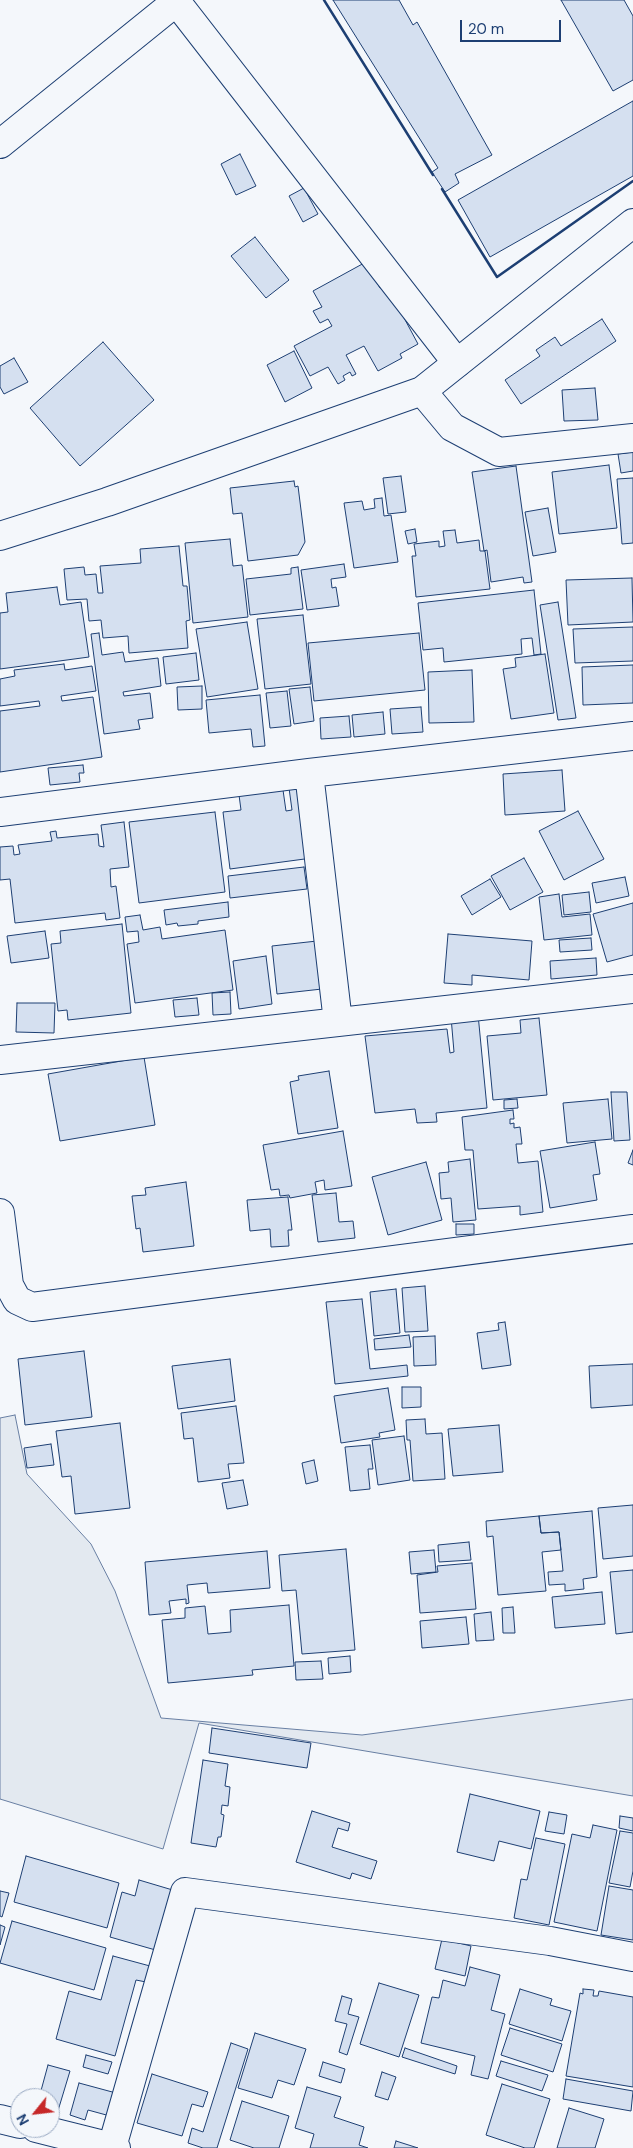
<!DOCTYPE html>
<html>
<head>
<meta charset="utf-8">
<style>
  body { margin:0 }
  #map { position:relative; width:633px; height:2148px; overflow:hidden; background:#f4f7fb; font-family:"DM Sans",sans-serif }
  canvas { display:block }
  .north { position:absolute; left:10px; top:2088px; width:50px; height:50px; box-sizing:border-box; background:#f4f7fb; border:1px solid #9eadc5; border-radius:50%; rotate:241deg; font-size:14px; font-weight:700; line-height:20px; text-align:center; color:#1d3f73 }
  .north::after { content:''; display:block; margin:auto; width:18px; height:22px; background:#c62828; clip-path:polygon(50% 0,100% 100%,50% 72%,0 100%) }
  .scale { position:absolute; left:460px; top:20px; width:101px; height:22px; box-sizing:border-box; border:2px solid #1d3f73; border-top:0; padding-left:6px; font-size:15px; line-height:18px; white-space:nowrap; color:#1d3f73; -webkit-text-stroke:4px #f4f7fb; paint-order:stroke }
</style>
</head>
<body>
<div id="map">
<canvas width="633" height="2148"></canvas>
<div class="north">N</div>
<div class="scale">20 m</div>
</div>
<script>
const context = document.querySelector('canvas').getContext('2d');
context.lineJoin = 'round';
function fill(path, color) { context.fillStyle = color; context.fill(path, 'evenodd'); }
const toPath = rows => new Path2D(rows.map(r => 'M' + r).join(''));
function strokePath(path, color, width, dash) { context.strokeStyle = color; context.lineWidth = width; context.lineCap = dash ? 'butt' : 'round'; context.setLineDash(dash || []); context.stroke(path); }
const green = toPath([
  [15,1415,27,1474,91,1544,115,1591,161,1718,362,1735,633,1699,633,1796,199,1723,163,1849,0,1799,0,1418,15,1415]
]);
fill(green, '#e3e9f0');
strokePath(green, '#687fa3', 1);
const building = toPath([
  [333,0,399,0,413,25,417,22,492,155,455,174,459,183,445,192,432,172,438,168,333,0],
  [561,0,624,0,633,16,633,80,613,91,561,0],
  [633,101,633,176,490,257,458,200,633,101],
  [240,154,256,186,236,195,221,164,240,154],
  [304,188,318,214,303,222,289,196,304,188],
  [255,237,289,280,266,298,231,256,255,237],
  [366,262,380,288,387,286,418,344,400,354,402,358,378,371,364,346,346,355,356,374,352,376,350,372,343,376,345,380,338,384,328,367,310,376,294,346,332,326,328,319,320,323,313,311,322,307,313,291,366,262],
  [602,319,616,341,521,404,505,380,540,356,536,350,555,337,561,346,602,319],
  [103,342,154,400,80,466,30,408,103,342],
  [294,351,312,388,285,402,267,365,294,351],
  [14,358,28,382,4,394,0,387,0,366,14,358],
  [595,388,598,420,564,421,562,390,595,388],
  [633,452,633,471,621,473,618,454,633,452],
  [609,465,617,528,559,534,552,472,609,465],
  [516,466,532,582,524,583,523,577,491,582,487,550,484,551,472,472,516,466],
  [401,476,406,512,388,514,383,478,401,476],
  [633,478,633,543,622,544,617,479,633,478],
  [294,481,295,487,298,486,305,542,298,555,248,561,242,513,233,514,230,488,294,481],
  [382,498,384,516,391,515,398,562,354,568,344,503,362,501,364,510,375,508,374,499,382,498],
  [548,508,556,552,533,556,525,512,548,508],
  [415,529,417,542,408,544,405,531,415,529],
  [455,530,457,543,479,540,480,551,485,551,490,589,416,597,412,556,416,556,414,544,439,541,439,547,445,546,443,531,455,530],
  [230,539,233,566,242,565,248,617,193,623,185,543,230,539],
  [179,546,183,586,187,586,190,620,186,621,188,648,129,653,128,636,103,638,101,620,89,621,87,599,67,600,64,569,84,567,85,575,96,574,98,593,103,593,100,566,141,563,140,549,179,546],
  [344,564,346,577,331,579,332,588,336,587,339,606,307,610,301,570,344,564],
  [298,567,303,609,250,615,246,579,291,574,291,568,298,567],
  [632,578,633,622,568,625,566,580,632,578],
  [57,587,60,605,81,602,89,657,0,669,0,613,8,612,6,593,57,587],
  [534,590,541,654,534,655,532,638,521,639,522,654,444,662,443,648,423,650,418,603,534,590],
  [558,602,576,718,558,720,540,605,558,602],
  [303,615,311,684,265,689,257,619,303,615],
  [247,622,258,689,207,697,196,629,247,622],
  [633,627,633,661,575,663,573,629,633,627],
  [99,633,102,655,123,652,125,662,158,658,161,686,123,692,124,696,150,693,153,718,138,720,140,729,104,734,91,634,99,633],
  [419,633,425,690,314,701,308,643,419,633],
  [196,653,199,680,166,684,163,657,196,653],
  [545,654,554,713,511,719,503,669,516,667,515,658,545,654],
  [64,664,65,670,92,666,96,691,61,696,62,701,93,697,102,757,0,772,0,711,40,706,39,701,0,706,0,679,15,676,14,670,64,664],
  [633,665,633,703,583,705,582,667,633,665],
  [472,670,474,722,429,723,428,672,472,670],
  [202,686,202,709,178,710,177,687,202,686],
  [310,687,314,721,294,724,289,689,310,687],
  [287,691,291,726,270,728,266,693,287,691],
  [260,695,265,746,253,747,251,729,209,733,206,700,260,695],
  [421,707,423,732,392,734,390,709,421,707],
  [383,712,385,734,354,737,352,715,383,712],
  [349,716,351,737,321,739,320,718,349,716],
  [83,765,84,773,79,773,80,782,50,785,48,768,83,765],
  [562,770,565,811,505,815,503,774,562,770],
  [303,786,312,858,230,869,223,812,241,810,239,795,283,790,286,811,292,810,289,788,303,786],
  [578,811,604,859,564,880,539,831,578,811],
  [215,812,225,892,139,903,129,822,215,812],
  [124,822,129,867,110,869,111,887,116,886,120,918,106,920,105,913,15,923,10,879,0,880,0,847,13,846,14,855,20,854,18,845,52,841,50,832,56,831,57,838,98,834,99,846,104,847,101,825,124,822],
  [524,858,543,892,510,910,491,876,524,858],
  [304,867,307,889,230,898,228,876,304,867],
  [625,877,629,896,596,903,592,883,625,877],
  [490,879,501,897,472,915,461,896,490,879],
  [589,892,591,912,564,915,562,895,589,892],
  [559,894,562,917,590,914,592,935,544,940,539,897,559,894],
  [228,902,229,917,198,921,198,924,178,926,177,923,166,925,164,910,228,902],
  [633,903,633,955,607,962,593,914,633,903],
  [140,915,143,930,160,927,162,939,225,930,233,990,135,1003,127,944,139,942,138,931,127,932,125,917,140,915],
  [122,924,131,1013,68,1020,67,1010,58,1011,51,944,61,943,60,931,122,924],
  [45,931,49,958,11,963,7,936,45,931],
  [448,934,532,941,529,980,472,975,472,985,444,983,448,934],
  [591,938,592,950,560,952,559,940,591,938],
  [317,941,322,989,277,994,272,946,317,941],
  [266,956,272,1004,239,1009,233,961,266,956],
  [596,958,597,975,551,979,550,961,596,958],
  [230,992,231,1014,213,1015,212,993,230,992],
  [197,998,199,1015,175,1017,173,1000,197,998],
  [17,1003,55,1003,54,1033,16,1032,17,1003],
  [478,1014,487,1108,436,1113,437,1122,417,1123,415,1109,375,1113,365,1036,447,1029,450,1053,454,1052,451,1017,478,1014],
  [539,1018,547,1095,493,1100,487,1036,521,1033,520,1020,539,1018],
  [144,1057,155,1125,60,1141,48,1074,144,1057],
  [329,1071,338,1128,298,1134,290,1082,299,1080,298,1076,329,1071],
  [611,1092,627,1092,630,1140,614,1141,611,1092],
  [517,1099,518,1108,504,1109,504,1100,517,1099],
  [608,1099,612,1139,567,1143,563,1103,608,1099],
  [513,1110,514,1119,510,1119,510,1124,514,1123,514,1128,520,1127,522,1144,516,1144,518,1163,538,1161,543,1212,520,1215,520,1206,478,1209,473,1150,465,1150,462,1117,513,1110],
  [343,1131,352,1186,325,1190,324,1180,315,1182,317,1193,290,1198,289,1195,280,1196,279,1189,271,1190,263,1145,343,1131],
  [595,1142,600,1174,593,1175,597,1200,550,1208,540,1151,595,1142],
  [633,1150,633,1165,628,1163,633,1150],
  [470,1159,476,1220,453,1222,451,1198,441,1199,439,1173,449,1172,448,1162,470,1159],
  [426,1162,442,1220,388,1235,372,1177,426,1162],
  [186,1182,194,1246,143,1252,140,1228,136,1229,132,1196,146,1195,145,1188,186,1182],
  [336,1193,339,1222,353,1221,355,1238,318,1242,312,1195,336,1193],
  [288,1197,292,1230,288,1230,289,1246,271,1247,270,1229,250,1231,247,1200,288,1197],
  [456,1224,474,1224,474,1234,456,1235,456,1224],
  [425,1286,428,1331,405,1332,402,1288,425,1286],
  [396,1289,400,1333,374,1336,370,1292,396,1289],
  [362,1299,370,1369,407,1365,408,1376,335,1384,326,1302,362,1299],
  [505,1322,511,1365,482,1369,477,1333,499,1330,498,1323,505,1322],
  [409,1335,411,1347,375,1350,374,1339,409,1335],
  [435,1336,436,1365,414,1366,413,1337,435,1336],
  [84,1351,92,1417,25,1425,18,1359,84,1351],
  [230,1359,235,1401,178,1409,172,1366,230,1359],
  [633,1364,633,1405,591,1408,589,1366,633,1364],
  [402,1387,421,1387,421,1407,402,1408,402,1387],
  [388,1388,395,1430,379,1433,380,1437,341,1443,334,1396,388,1388],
  [236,1406,244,1463,228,1464,230,1478,198,1482,193,1438,184,1439,181,1413,236,1406],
  [425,1419,426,1434,442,1433,445,1479,413,1481,410,1440,407,1440,406,1420,425,1419],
  [120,1423,130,1508,75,1514,71,1476,62,1477,56,1431,120,1423],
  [499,1425,503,1472,453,1476,448,1429,499,1425],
  [404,1436,410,1480,378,1485,372,1440,404,1436],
  [51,1444,54,1465,27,1468,24,1448,51,1444],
  [370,1445,373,1469,368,1469,370,1489,350,1491,345,1447,370,1445],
  [314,1460,318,1481,306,1484,302,1463,314,1460],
  [243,1480,248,1505,227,1509,222,1483,243,1480],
  [633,1505,633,1556,603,1559,598,1508,633,1505],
  [592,1511,597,1577,583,1579,584,1589,565,1591,565,1584,549,1585,548,1572,563,1571,559,1532,541,1533,539,1516,592,1511],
  [539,1516,541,1533,559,1532,561,1550,542,1552,546,1591,498,1595,493,1536,487,1537,486,1521,539,1516],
  [469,1542,471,1560,439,1562,438,1545,469,1542],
  [346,1549,355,1650,302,1654,296,1590,282,1591,279,1555,346,1549],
  [434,1550,436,1572,411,1574,409,1552,434,1550],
  [267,1551,270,1588,208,1593,207,1583,187,1585,189,1603,186,1604,186,1599,169,1601,171,1613,149,1615,145,1562,267,1551],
  [472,1563,476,1609,420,1613,417,1575,438,1572,437,1566,472,1563],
  [633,1570,633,1632,616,1634,610,1572,633,1570],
  [602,1592,605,1624,555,1628,552,1597,602,1592],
  [289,1605,294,1666,252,1670,253,1675,168,1683,162,1620,185,1618,185,1608,205,1606,208,1634,231,1632,230,1610,289,1605],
  [513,1607,515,1633,503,1633,502,1608,513,1607],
  [491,1612,494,1640,476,1641,474,1614,491,1612],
  [466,1617,469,1644,422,1648,420,1621,466,1617],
  [350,1656,351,1672,329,1674,328,1658,350,1656],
  [321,1661,323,1679,296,1680,295,1662,321,1661],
  [212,1728,311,1743,307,1768,209,1753,212,1728],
  [203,1760,228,1764,225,1786,230,1787,228,1806,222,1805,221,1814,224,1815,221,1837,218,1837,216,1847,191,1843,203,1760],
  [470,1794,540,1811,531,1849,499,1841,494,1861,457,1852,470,1794],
  [312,1811,350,1823,348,1831,338,1828,332,1847,377,1861,371,1879,352,1873,350,1879,296,1862,312,1811],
  [549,1812,567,1815,564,1834,545,1831,549,1812],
  [620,1816,633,1818,633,1831,619,1828,620,1816],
  [593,1825,617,1830,597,1931,554,1922,572,1834,590,1838,593,1825],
  [620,1831,633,1833,633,1871,630,1887,609,1883,620,1831],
  [536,1838,565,1844,549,1925,514,1918,521,1879,527,1880,536,1838],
  [26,1856,119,1883,107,1928,14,1902,26,1856],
  [139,1880,176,1891,159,1951,110,1937,122,1892,135,1896,139,1880],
  [609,1886,633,1890,633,1940,601,1935,609,1886],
  [0,1891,9,1893,2,1917,0,1916,0,1891],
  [12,1921,106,1948,94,1990,0,1963,12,1921],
  [0,1925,5,1927,0,1945,0,1925],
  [442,1939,471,1946,465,1976,435,1969,442,1939],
  [113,1956,150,1966,146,1982,136,1980,115,2056,56,2039,69,1991,101,2000,113,1956],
  [470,1967,500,1975,491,2010,505,2014,488,2079,471,2075,475,2056,421,2043,432,1997,439,1998,443,1980,465,1986,470,1967],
  [379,1983,419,1995,399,2057,360,2044,379,1983],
  [520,1989,552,1999,550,2005,571,2011,562,2041,509,2024,520,1989],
  [583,1989,594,1990,593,1996,598,1996,599,1991,633,1997,633,2087,566,2076,580,1993,583,1994,583,1989],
  [342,1996,352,1999,348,2014,359,2017,347,2055,339,2052,347,2024,335,2021,342,1996],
  [510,2028,562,2044,553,2072,501,2055,510,2028],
  [255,2033,306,2049,294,2085,278,2080,272,2098,238,2088,255,2033],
  [231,2043,248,2049,217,2148,203,2148,188,2143,192,2128,203,2132,231,2043],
  [405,2048,457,2066,455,2074,402,2057,405,2048],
  [86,2055,112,2062,108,2074,83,2067,86,2055],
  [501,2061,548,2075,542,2091,496,2076,501,2061],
  [323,2062,345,2069,341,2083,319,2076,323,2062],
  [48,2065,70,2071,57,2114,50,2112,50,2098,39,2098,48,2065],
  [382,2072,396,2077,388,2100,375,2096,382,2072],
  [152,2074,208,2092,203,2107,192,2104,182,2136,137,2123,152,2074],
  [566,2079,633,2091,631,2111,563,2099,566,2079],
  [79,2083,116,2093,110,2116,88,2110,85,2120,70,2115,79,2083],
  [502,2084,550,2099,534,2148,525,2148,486,2135,502,2084],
  [307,2087,341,2097,334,2117,364,2127,359,2145,368,2148,310,2148,314,2134,295,2128,307,2087],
  [242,2101,289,2116,279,2148,254,2148,230,2140,242,2101],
  [569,2108,604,2119,595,2148,557,2148,569,2108],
  [396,2141,418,2148,394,2148,396,2141]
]);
fill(building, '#d5e0f0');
strokePath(building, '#1d3f73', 1);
const minor = toPath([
  [175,0,457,363],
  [0,144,177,1],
  [422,391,452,427,499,452,633,438],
  [309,773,338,1022],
  [0,812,309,773,633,736],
  [0,1060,633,989],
  [0,1213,9,1285,17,1300,32,1307,633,1229],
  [0,2119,20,2124],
  [36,2128,116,2148],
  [112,2147,185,1892,550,1941,633,1957]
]);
const tertiary = toPath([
  [0,536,107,502,422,391,633,223]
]);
strokePath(minor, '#1d3f73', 30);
strokePath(tertiary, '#1d3f73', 30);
strokePath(minor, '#f4f7fb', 28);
strokePath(tertiary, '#f4f7fb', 28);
strokePath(toPath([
  [324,0,433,175],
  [442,189,497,277,633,181]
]), '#1d3f73', 2.5);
</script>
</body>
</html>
